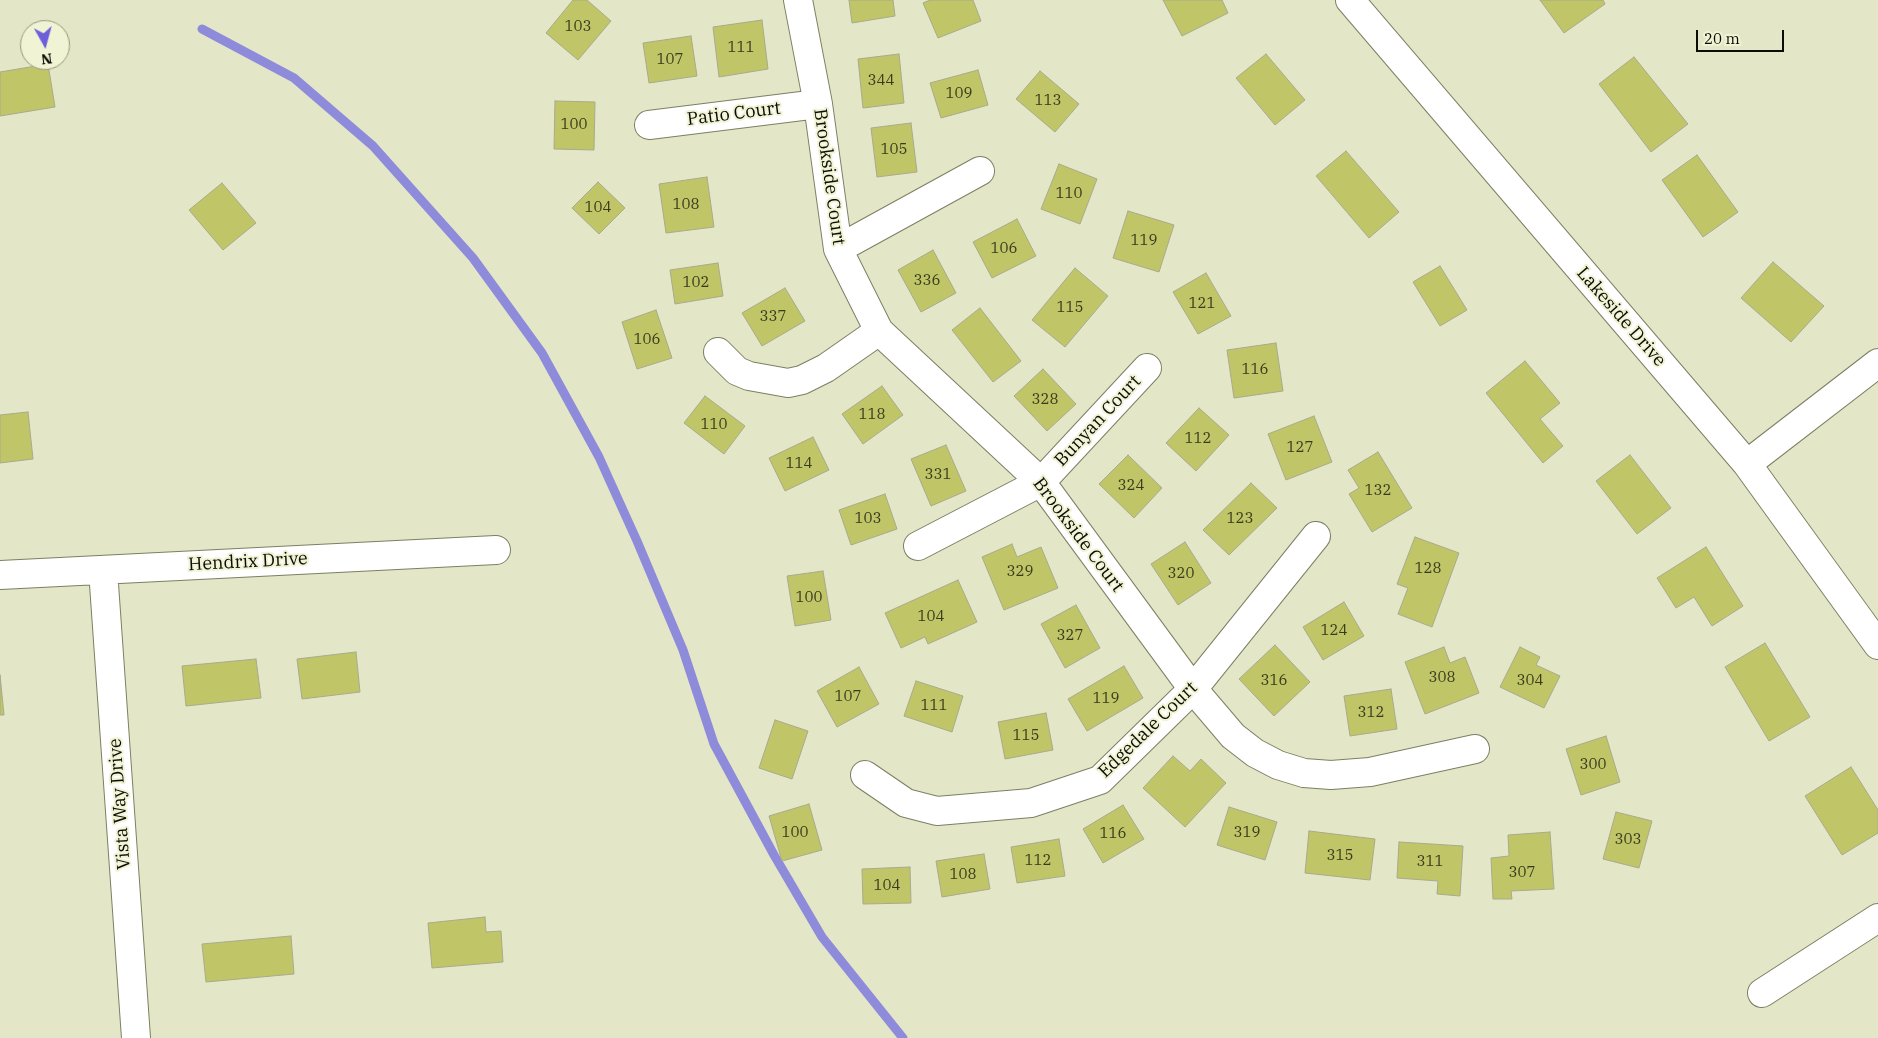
<!DOCTYPE html>
<html>
<head>
<meta charset="utf-8">
<style>
  body { margin:0 }
  #map { position:relative; width:1878px; height:1038px; overflow:hidden; background:#e3e6c7; font-family:"IBM Plex Serif",serif }
  canvas { display:block }
  .north { position:absolute; left:20px; top:20px; width:50px; height:50px; box-sizing:border-box; background:#f0f3d4; border:1px solid #959780; border-radius:50%; rotate:173deg; font-size:14px; font-weight:700; line-height:20px; text-align:center; color:#0c0c03 }
  .north::after { content:''; display:block; margin:auto; width:18px; height:22px; background:#6c5fd9; clip-path:polygon(50% 0,100% 100%,50% 72%,0 100%) }
  .scale { position:absolute; left:1696px; top:30px; width:88px; height:22px; box-sizing:border-box; border:2px solid #0c0c03; border-top:0; padding-left:6px; font-size:15px; line-height:18px; white-space:nowrap; color:#0c0c03; -webkit-text-stroke:4px #f0f3d4; paint-order:stroke }
</style>
</head>
<body>
<div id="map">
<canvas width="1878" height="1038"></canvas>
<div class="north">N</div>
<div class="scale">20 m</div>
</div>
<script>
const context = document.querySelector('canvas').getContext('2d');
context.lineJoin = 'round';
const toPath = rows => new Path2D(rows.map(r => 'M' + r).join(''));
function strokePath(path, color, width, dash) { context.strokeStyle = color; context.lineWidth = width; context.lineCap = dash ? 'butt' : 'round'; context.setLineDash(dash || []); context.stroke(path); }
function fill(path, color) { context.fillStyle = color; context.fill(path, 'evenodd'); }
function drawText(font, color, halo, rows, align = 'center') {
  context.font = font + ' "IBM Plex Serif",serif'; context.lineWidth = 4; context.setLineDash([]); context.textBaseline = 'middle'; context.strokeStyle = halo; context.fillStyle = color; for (const [text, x, y, turn = 0] of rows) {
    context.save(); context.translate(x, y); context.rotate((+turn || 0) * Math.PI / 180); context.textAlign = isNaN(turn) ? turn : align; if (halo) context.strokeText(text, 0, 0); context.fillText(text, 0, 0); context.restore();
  }
}
strokePath(toPath([
  [202,29,294,78,373,146,473,258,542,353,599,457,637,541,683,650,714,744,774,855,822,937,903,1038]
]), '#8d8bda', 9);
const building = toPath([
  [573,0,587,0,611,21,578,60,546,33,573,0],
  [849,0,893,0,895,16,852,23,849,0],
  [930,0,973,0,981,21,938,38,923,3,930,0],
  [1163,0,1222,0,1228,13,1182,36,1163,0],
  [1540,0,1603,0,1605,4,1564,33,1540,0],
  [762,20,768,69,719,77,713,27,762,20],
  [691,36,697,76,649,83,643,43,691,36],
  [899,54,904,103,863,108,858,59,899,54],
  [1266,54,1305,100,1275,125,1236,78,1266,54],
  [1634,57,1688,124,1651,152,1599,84,1634,57],
  [48,64,55,107,0,116,0,72,48,64],
  [978,70,988,105,941,118,930,83,978,70],
  [1040,71,1079,104,1055,132,1016,99,1040,71],
  [555,101,595,102,594,150,554,149,555,101],
  [911,123,917,172,877,177,871,128,911,123],
  [1346,151,1399,212,1369,238,1316,176,1346,151],
  [1697,155,1738,212,1703,237,1662,180,1697,155],
  [1059,164,1097,179,1080,224,1041,209,1059,164],
  [707,177,714,227,666,233,659,184,707,177],
  [598,182,625,208,599,234,572,208,598,182],
  [222,183,256,223,223,250,189,210,222,183],
  [1128,211,1174,225,1159,272,1113,258,1128,211],
  [1017,219,1036,256,992,278,973,242,1017,219],
  [933,250,956,293,921,312,898,270,933,250],
  [1773,262,1824,306,1791,342,1741,298,1773,262],
  [718,263,723,296,675,304,670,270,718,263],
  [1440,266,1467,310,1440,326,1413,282,1440,266],
  [1075,268,1108,296,1065,347,1032,320,1075,268],
  [1206,273,1231,316,1198,334,1173,292,1206,273],
  [785,288,805,321,762,346,742,313,785,288],
  [980,308,1021,361,993,382,952,330,980,308],
  [656,310,672,358,637,369,622,322,656,310],
  [1276,343,1283,391,1234,398,1227,350,1276,343],
  [1525,361,1560,403,1540,419,1563,446,1543,463,1486,393,1525,361],
  [1043,369,1076,404,1047,431,1014,396,1043,369],
  [882,386,903,415,863,444,842,414,882,386],
  [705,396,745,426,724,454,684,423,705,396],
  [1199,408,1229,435,1196,471,1166,443,1199,408],
  [28,412,33,459,0,463,0,415,28,412],
  [1314,416,1332,462,1286,480,1268,434,1314,416],
  [813,437,829,470,785,491,769,458,813,437],
  [946,445,966,491,931,506,911,459,946,445],
  [1378,452,1412,508,1372,532,1349,494,1359,488,1348,470,1378,452],
  [1128,455,1162,488,1134,518,1099,484,1128,455],
  [1630,455,1671,508,1637,534,1596,481,1630,455],
  [1251,483,1277,508,1229,555,1203,530,1251,483],
  [885,494,897,529,851,545,839,510,885,494],
  [1415,537,1459,553,1432,627,1398,614,1408,588,1397,584,1415,537],
  [1185,542,1211,583,1178,605,1151,564,1185,542],
  [1012,544,1017,557,1041,547,1058,588,1004,610,982,557,1012,544],
  [1706,547,1743,606,1712,626,1694,597,1676,608,1657,578,1706,547],
  [823,571,831,620,795,626,787,576,823,571],
  [958,580,977,622,928,644,925,637,901,648,885,613,958,580],
  [1344,602,1364,636,1323,660,1303,627,1344,602],
  [1076,605,1100,648,1065,668,1041,624,1076,605],
  [1765,643,1810,717,1769,741,1725,667,1765,643],
  [1275,645,1310,682,1274,716,1239,679,1275,645],
  [1444,647,1450,663,1465,657,1479,693,1425,714,1405,662,1444,647],
  [1520,647,1540,657,1536,665,1560,676,1544,708,1500,687,1520,647],
  [356,652,360,692,302,699,297,659,356,652],
  [256,659,261,698,186,706,182,666,256,659],
  [1124,666,1143,698,1087,731,1068,699,1124,666],
  [859,667,879,704,837,727,817,691,859,667],
  [0,675,4,715,0,715,0,675],
  [916,681,963,696,952,732,904,716,916,681],
  [1391,689,1397,729,1350,736,1344,696,1391,689],
  [1046,713,1053,750,1005,759,998,722,1046,713],
  [775,720,808,731,792,779,759,768,775,720],
  [1606,736,1620,782,1581,795,1566,749,1606,736],
  [1173,756,1190,771,1201,759,1226,783,1185,827,1143,788,1173,756],
  [1851,767,1878,810,1878,833,1842,855,1805,796,1851,767],
  [809,804,822,850,782,861,769,816,809,804],
  [1123,805,1144,839,1103,863,1083,829,1123,805],
  [1229,807,1277,822,1265,860,1217,845,1229,807],
  [1616,812,1652,821,1639,868,1603,859,1616,812],
  [1309,831,1375,839,1370,880,1305,873,1309,831],
  [1550,832,1554,889,1511,891,1512,899,1493,899,1491,858,1509,856,1508,835,1550,832],
  [1059,839,1065,876,1017,883,1011,847,1059,839],
  [1399,842,1463,846,1460,896,1437,894,1438,881,1397,878,1399,842],
  [984,854,990,889,942,897,936,861,984,854],
  [910,867,911,903,863,904,862,869,910,867],
  [485,917,486,932,501,931,503,962,432,968,428,923,485,917],
  [291,936,294,974,206,982,202,944,291,936]
]);
fill(building, '#c0c568');
strokePath(building, '#a8aa8c', 1);
const street = toPath([
  [798,0,818,104,838,249,879,331,1041,482,1193,689,1233,736,1255,753,1278,765,1304,773,1331,775,1370,772,1475,749],
  [1350,0,1747,464,1878,645],
  [649,125,818,104],
  [838,249,980,171],
  [718,352,737,371,749,376,788,383,802,380,826,368,879,331],
  [1747,464,1878,363],
  [918,546,1041,482,1147,368],
  [103,570,136,1038],
  [0,575,496,550],
  [865,775,906,803,937,811,1031,803,1100,780,1193,689,1316,536],
  [1762,993,1878,918]
]);
strokePath(street, '#7d7f63', 30);
strokePath(street, '#fff', 28);
drawText('15px', '#393a1c', null, [
  ["103",578,27],
  ["111",741,48],
  ["107",670,60],
  ["344",881,81],
  ["109",959,94],
  ["113",1048,101],
  ["100",574,125],
  ["105",894,150],
  ["110",1069,194],
  ["108",686,205],
  ["104",598,208],
  ["119",1144,241],
  ["106",1004,249],
  ["336",927,281],
  ["102",696,283],
  ["121",1202,304],
  ["115",1070,308],
  ["337",773,317],
  ["106",647,340],
  ["116",1255,370],
  ["328",1045,400],
  ["118",872,415],
  ["110",714,425],
  ["112",1198,439],
  ["127",1300,448],
  ["114",799,464],
  ["331",938,475],
  ["324",1131,486],
  ["132",1378,491],
  ["103",868,519],
  ["123",1240,519],
  ["128",1428,569],
  ["329",1020,572],
  ["320",1181,574],
  ["100",809,598],
  ["104",931,617],
  ["124",1334,631],
  ["327",1070,636],
  ["308",1442,678],
  ["316",1274,681],
  ["304",1530,681],
  ["107",848,697],
  ["119",1106,699],
  ["111",934,706],
  ["312",1371,713],
  ["115",1026,736],
  ["300",1593,765],
  ["100",795,833],
  ["319",1247,833],
  ["116",1113,834],
  ["303",1628,840],
  ["315",1340,856],
  ["112",1038,861],
  ["311",1430,862],
  ["307",1522,873],
  ["108",963,875],
  ["104",887,886]
]);
drawText('18px', '#0c0c03', '#f0f3d4', [
  ["Patio Court",734,114,-7],
  ["Brookside Court",829,177,82],
  ["Lakeside Drive",1621,317,49],
  ["Bunyan Court",1098,421,-47],
  ["Brookside Court",1078,535,53],
  ["Hendrix Drive",248,562,-3],
  ["Edgedale Court",1148,730,-44],
  ["Vista Way Drive",120,804,-94]
]);
</script>
</body>
</html>
